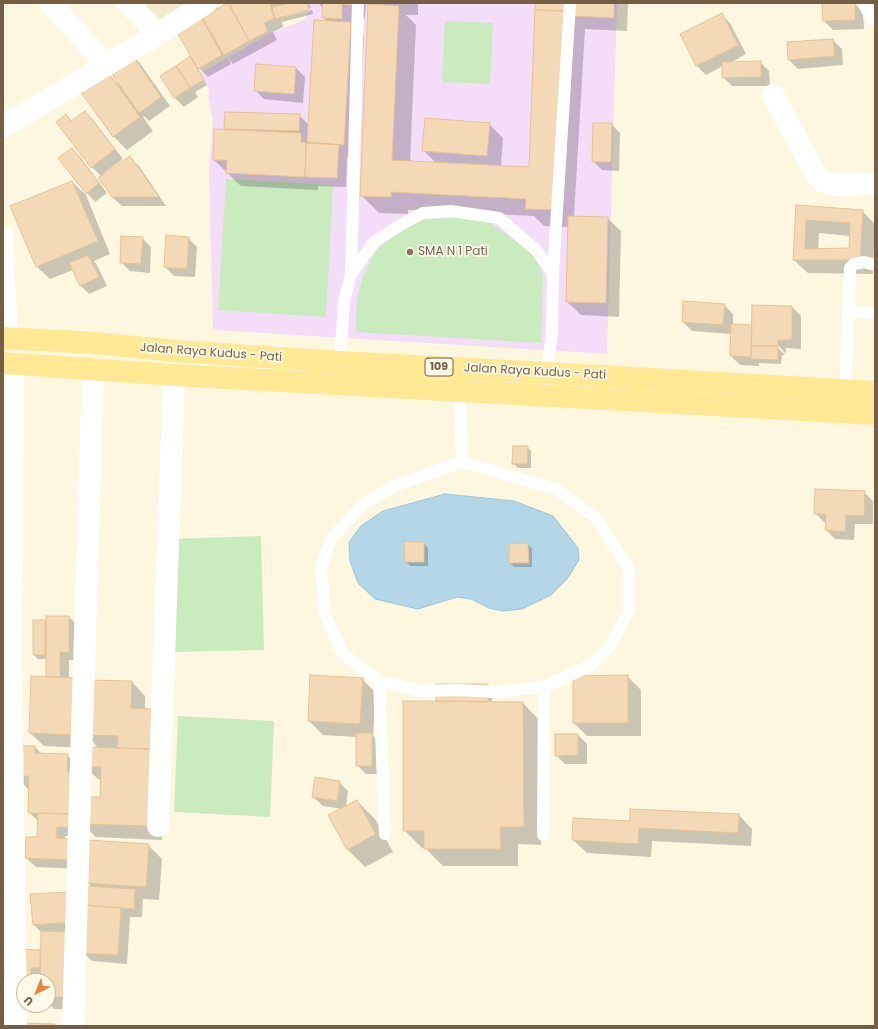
<!DOCTYPE html>
<html>
<head>
<meta charset="utf-8">
<style>
  body { margin:0 }
  #map { position:relative; width:878px; height:1029px; overflow:hidden; background:#fdf7e0; font-family:Poppins,sans-serif }
  canvas { display:block }
  .frame { position:absolute; inset:0; border:4px solid #755e46; pointer-events:none }
  .north { position:absolute; left:16px; top:973px; width:40px; height:40px; box-sizing:border-box; background:#fffae7; border:1px solid #c8bca7; border-radius:50%; rotate:223deg; font-size:11px; font-weight:700; line-height:16px; text-align:center; color:#755e46 }
  .north::after { content:''; display:block; margin:auto; width:14px; height:18px; background:#ee823e; clip-path:polygon(50% 0,100% 100%,50% 72%,0 100%) }
</style>
</head>
<body>
<div id="map">
<canvas width="878" height="1029"></canvas>
<div class="frame"></div>
<div class="north">U</div>
</div>
<script>
const context = document.querySelector('canvas').getContext('2d');
context.lineJoin = 'round';
function fill(path, color) { context.fillStyle = color; context.fill(path, 'evenodd'); }
const toPath = rows => new Path2D(rows.map(r => 'M' + r).join(''));
function strokePath(path, color, width, dash) { context.strokeStyle = color; context.lineWidth = width; context.lineCap = dash ? 'butt' : 'round'; context.setLineDash(dash || []); context.stroke(path); }
function drawText(font, color, halo, rows, align = 'center') {
  context.font = font + ' Poppins,sans-serif'; context.lineWidth = 3.5; context.setLineDash([]); context.textBaseline = 'middle'; context.strokeStyle = halo; context.fillStyle = color; for (const [text, x, y, turn = 0] of rows) {
    context.save(); context.translate(x, y); context.rotate((+turn || 0) * Math.PI / 180); context.textAlign = isNaN(turn) ? turn : align; if (halo) context.strokeText(text, 0, 0); context.fillText(text, 0, 0); context.restore();
  }
}
fill(toPath([
  [128,3,206,3,158,34]
]), '#f5eace');
fill(toPath([
  [310,3,617,3,607,354,213,330,209,173,213,121,208,98,209,89,201,73,268,34,304,20,310,9]
]), '#f4ddf9');
fill(toPath([
  [445,21,493,23,490,84,442,82],
  [226,179,333,185,326,317,218,310],
  [458,218,491,223,535,256,543,276,541,343,356,332,357,298,363,276,377,249,398,232,423,219],
  [261,536,264,650,173,652,169,539],
  [178,716,274,721,270,817,174,812]
]), '#c9ebbe');
const water = toPath([
  [445,494,514,501,553,516,578,548,579,560,567,579,551,595,522,609,503,611,489,608,471,599,457,597,418,609,375,599,358,583,350,561,349,542,361,526,383,511,445,494]
]);
fill(water, '#b3d7e7');
strokePath(water, '#99c5da', 1);
fill(toPath([
  [212,3,219,10,228,5,233,10,230,3,273,3,274,4,274,3,309,3,311,8,280,16,280,18,312,10,313,14,282,22,283,27,273,32,277,40,233,64,228,58,231,64,208,77,197,66,207,85,195,92,198,97,184,107,175,98,189,57,196,64,175,25],
  [318,3,366,3,365,18,356,18,355,28,364,37,357,158,347,157,346,187,318,186,318,190,241,186,214,160,228,131,225,128,299,115,309,125,327,22,323,17,323,8],
  [368,3,418,3,418,15,406,15,416,25,410,162,436,163,423,150,489,124,503,138,501,166,530,168,536,3,628,3,627,31,585,29,574,217,607,218,621,231,619,317,581,315,567,302,569,227,544,226,534,216,408,210,408,214,379,213,361,195,369,4],
  [854,3,863,12,864,29,833,30,824,21],
  [721,14,730,23,746,54,730,63,760,62,769,71,770,86,732,86,723,77,723,66,706,75,697,66,681,34],
  [833,40,842,49,843,65,798,69,789,60],
  [130,53,139,62,170,106,149,121,144,116,143,117,153,131,127,150,114,137,81,91,107,73,119,85],
  [296,68,305,77,303,103,264,99,255,90],
  [85,112,94,121,123,159,104,173,105,175,130,158,139,166,166,206,122,206,112,197,102,177,92,167,66,115,72,122],
  [611,124,620,133,619,171,602,170,593,161],
  [72,149,81,158,107,193,95,202,87,193],
  [72,182,86,195,110,254,94,261,97,265,107,286,89,294,80,285,73,270,50,279,36,266],
  [797,206,862,211,875,224,873,274,808,273,794,260],
  [819,233,850,236,850,249,818,249],
  [142,238,151,247,150,273,130,271,121,262],
  [188,238,197,247,195,277,174,276,165,267],
  [724,305,733,314,733,325,753,326,792,307,801,316,801,349,786,348,786,354,775,342,774,344,785,355,782,355,781,364,759,363,759,366,740,365,731,356,732,334,692,331,683,322],
  [527,447,531,451,531,468,518,468,513,463],
  [864,492,873,501,873,524,855,524,854,540,835,539,826,530,826,523,824,522,815,513],
  [424,543,428,548,428,566,410,566,406,561],
  [528,544,532,549,532,567,514,567,510,563],
  [69,617,78,626,78,660,69,660,69,679,86,690,132,682,145,696,145,709,165,723,162,840,96,837,84,825,81,836,65,836,65,840,79,869,36,867,26,858,38,839,39,822,29,812,29,789,28,789,14,775,35,747,42,754,67,755,81,769,84,798,101,798,102,780,98,779,84,766,84,748,44,746,30,733,47,678,47,659,38,659,34,655,44,621,47,624],
  [87,736,99,749,86,748],
  [311,676,362,679,376,693,373,736,380,743,381,774,366,774,357,765,357,737,323,735,309,721],
  [627,676,641,690,641,736,587,736,574,723],
  [492,690,492,703,523,703,540,721,541,845,518,844,518,866,443,866,425,848,422,848,404,830,439,702,437,700],
  [578,735,587,744,587,764,565,764,556,755],
  [339,782,348,791,346,807,357,801,375,819,393,852,365,867,347,849,342,809,323,806,313,797],
  [739,815,752,829,751,846,652,841,651,857,587,853,573,840,631,822],
  [148,845,162,859,159,900,143,899,142,917,130,917,127,964,92,961,83,952,82,1010,54,1009,48,1003,48,981,24,981,17,979,40,951,41,953,42,933,34,925,68,893,87,887,92,887,87,882],
  [3,959,7,979,3,980]
]), '#0003');
const building = toPath([
  [213,3,217,9,228,3,249,41,224,55,198,10,213,3],
  [229,3,270,3,274,18,264,23,268,31,249,41,229,3],
  [289,3,307,3,309,10,275,19,272,7,289,3],
  [319,3,352,3,352,5,342,4,342,19,322,18,323,3,319,3],
  [535,3,568,3,568,11,535,10,535,3],
  [573,3,614,3,614,18,572,16,573,3],
  [822,3,855,3,855,20,823,21,822,3],
  [368,4,399,6,392,160,529,167,535,10,568,11,556,210,525,209,526,199,391,192,391,197,360,196,368,4],
  [198,11,222,55,198,69,173,25,198,11],
  [722,13,738,45,696,66,680,34,722,13],
  [314,20,351,22,344,145,307,142,314,20],
  [833,39,835,56,788,60,787,42,833,39],
  [130,52,161,97,139,113,107,67,130,52],
  [190,56,204,80,190,88,176,66,190,56],
  [761,61,761,77,722,78,722,62,761,61],
  [256,64,296,67,294,94,254,91,256,64],
  [176,66,190,88,174,98,160,76,176,66],
  [107,71,140,117,113,137,80,91,107,71],
  [85,111,115,149,91,168,56,122,66,114,71,121,85,111],
  [225,112,300,114,299,131,224,129,225,112],
  [425,118,490,123,487,156,422,151,425,118],
  [593,123,612,123,611,162,592,162,593,123],
  [214,129,301,133,301,142,306,143,305,177,226,173,227,160,213,160,214,129],
  [306,143,339,145,337,178,305,177,306,143],
  [72,148,99,183,86,194,58,158,72,148],
  [130,156,159,197,112,197,98,178,130,156],
  [72,181,98,241,36,267,10,206,72,181],
  [796,205,863,210,860,260,793,260,796,205],
  [806,220,850,223,849,248,805,249,806,220],
  [568,216,608,217,606,303,566,302,568,216],
  [166,235,189,237,187,269,164,267,166,235],
  [121,236,143,237,141,264,120,263,121,236],
  [88,255,99,277,80,286,69,263,88,255],
  [683,301,725,304,723,325,682,322,683,301],
  [752,305,792,306,792,340,778,340,778,346,751,346,752,305],
  [731,324,752,325,751,357,730,356,731,324],
  [751,346,778,346,778,360,751,359,751,346],
  [513,446,528,446,527,464,512,464,513,446],
  [815,489,865,491,864,516,846,515,845,532,825,530,826,514,814,514,815,489],
  [404,542,424,542,424,562,405,562,404,542],
  [528,543,529,563,509,563,509,544,528,543],
  [46,616,69,616,69,652,60,652,60,677,46,677,46,616],
  [33,620,45,620,45,655,33,655,33,620],
  [310,675,363,678,360,724,308,721,310,675],
  [628,675,628,723,573,723,573,676,628,675],
  [31,676,75,678,73,735,29,733,31,676],
  [85,680,132,681,131,708,152,709,151,749,117,748,118,736,84,735,85,680],
  [436,684,488,684,488,702,436,701,436,684],
  [403,701,523,702,524,827,500,827,501,849,424,849,424,831,403,831,403,701],
  [356,733,372,733,372,766,356,766,356,733],
  [555,734,578,734,578,755,555,756,555,734],
  [14,746,35,746,35,753,68,754,67,772,71,772,70,814,28,813,29,776,13,776,14,746],
  [83,747,151,749,149,826,81,824,82,797,100,797,101,767,83,766,83,747],
  [315,777,340,781,337,801,312,797,315,777],
  [357,800,376,834,347,850,328,815,357,800],
  [630,809,739,814,738,833,639,828,638,844,572,840,573,818,630,821,630,809],
  [38,813,73,814,73,827,57,827,56,838,71,839,70,860,25,858,26,837,37,837,38,813],
  [88,840,149,844,146,887,86,883,88,840],
  [86,886,135,889,134,909,85,905,86,886],
  [69,892,71,922,33,925,30,894,69,892],
  [85,905,121,908,118,955,82,953,85,905],
  [41,931,70,932,69,997,48,997,48,981,40,981,41,931],
  [17,949,40,950,40,968,31,968,31,980,16,980,17,949],
  [19,1023,55,1024,55,1026,19,1026,19,1023]
]);
fill(building, '#f4d9b6');
strokePath(building, '#e7c295', 1);
strokePath(toPath([
  [7,234,12,338],
  [553,273,570,3],
  [351,274,358,3],
  [849,312,875,313],
  [340,362,344,302,351,274,374,242,404,223,423,213,451,211,499,218,536,250,553,273,552,330,547,373],
  [460,391,462,462],
  [845,391,850,268,854,264,864,262,875,265],
  [462,462,556,489,596,518,629,569,629,610,611,645,590,666,544,687,495,692,459,690,419,691,397,685,379,681,343,654,325,615,321,568,331,539,363,504,396,485,462,462],
  [379,681,385,834],
  [543,835,544,687]
]), '#fff', 12);
strokePath(toPath([
  [50,3,107,65],
  [128,3,158,34],
  [869,3,875,15],
  [773,95,816,175,822,181,830,184,839,185,875,184],
  [3,127,158,34,206,3],
  [13,363,11,659,16,1026],
  [158,826,174,375],
  [73,1026,93,369]
]), '#fff', 22);
strokePath(toPath([
  [3,338,94,343,176,351,340,362,547,373,875,392],
  [3,363,174,375,875,414]
]), '#ffe995', 22);
for (const [x, y, r, color] of [
  [410,252,4,"#8d6e63"]
]) { const dot = new Path2D(); dot.arc(x, y, r, 0, 2 * Math.PI); context.fillStyle = color; context.fill(dot); strokePath(dot, '#fffae7', 1.5); }
for (const [x, y, w] of [
  [439,367,28]
]) { const box = new Path2D(); box.roundRect(x - w / 2, y - 9, w, 18, 3); context.fillStyle = '#fffae7'; context.fill(box); strokePath(box, '#755e46', 1); }
drawText('bold 11px', '#755e46', null, [
  ["109",439,367]
]);
drawText('12px', '#785e54', '#fffae7', [
  ["SMA N 1 Pati",418,252]
], 'left');
drawText('12px', '#755e46', '#fffae7', [
  ["Jalan Raya Kudus - Pati",211,353,4],
  ["Jalan Raya Kudus - Pati",535,372,3]
]);
</script>
</body>
</html>
